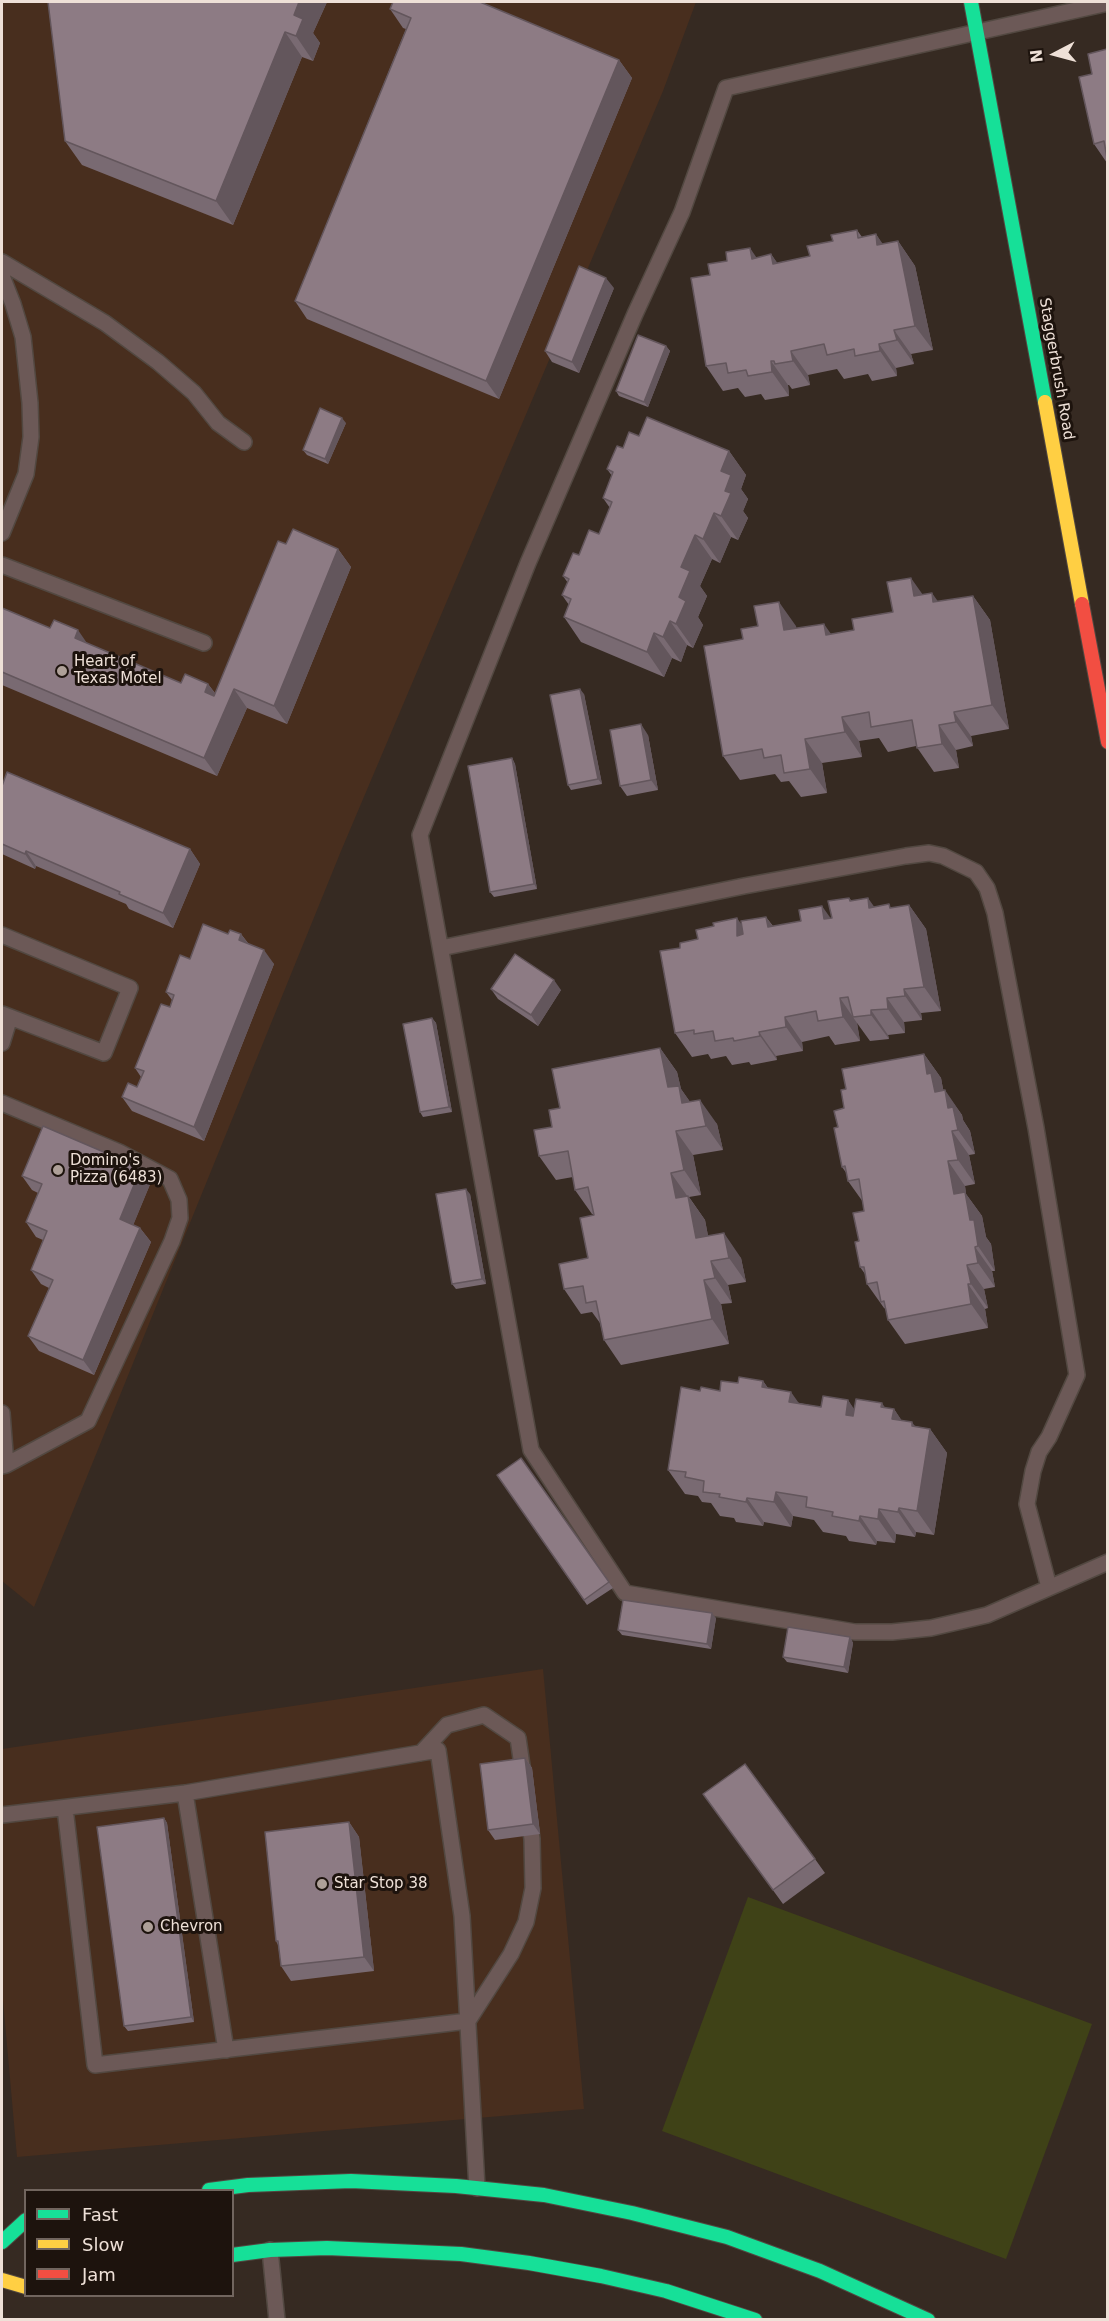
<!DOCTYPE html>
<html>
<head>
<meta charset="utf-8">
<style>
  body { margin:0 }
  #map { position:relative; width:1109px; height:2321px; overflow:hidden; background:#362a22; font-family:"DejaVu Sans",sans-serif }
  canvas { display:block }
  .frame { position:absolute; inset:0; border:3px solid #eee0d7; pointer-events:none }
  .legend { position:absolute; left:24px; top:2189px; width:210px; height:108px; box-sizing:border-box; background:#1d130d; border:2px solid #71655e; margin:0; padding:8px 10px; list-style:none; font-size:18px; color:#eee0d7 }
  .legend li { display:flex; align-items:center; gap:12px; height:30px }
  .legend b { width:30px; border:2px solid #71655e }
  .north { position:absolute; left:1025px; top:24px; width:60px; height:60px; -webkit-text-stroke:4px #1d130d; paint-order:stroke; rotate:264deg; font-size:16px; font-weight:700; line-height:24px; text-align:center; color:#eee0d7 }
  .north::after { content:''; display:block; margin:auto; width:21px; height:27px; background:#eee0d7; clip-path:polygon(50% 0,100% 100%,50% 72%,0 100%) }
</style>
</head>
<body>
<div id="map">
<canvas width="1109" height="2321"></canvas>
<div class="frame"></div>
<ul class="legend">
<li><b style="height:8px;background:#16e098"></b>Fast</li>
<li><b style="height:8px;background:#ffcf43"></b>Slow</li>
<li><b style="height:8px;background:#f24e42"></b>Jam</li>
</ul>
<div class="north">N</div>
</div>
<script>
const context = document.querySelector('canvas').getContext('2d');
context.lineJoin = 'round';
function fill(path, color) { context.fillStyle = color; context.fill(path, 'evenodd'); }
const toPath = rows => new Path2D(rows.map(r => 'M' + r).join(''));
function strokePath(path, color, width, dash) { context.strokeStyle = color; context.lineWidth = width; context.lineCap = dash ? 'butt' : 'round'; context.setLineDash(dash || []); context.stroke(path); }
function drawText(font, color, halo, rows, align = 'center') {
  context.font = font + ' "DejaVu Sans",sans-serif'; context.lineWidth = 6; context.setLineDash([]); context.textBaseline = 'middle'; context.strokeStyle = halo; context.fillStyle = color; for (const [text, x, y, turn = 0] of rows) {
    context.save(); context.translate(x, y); context.rotate((+turn || 0) * Math.PI / 180); context.textAlign = isNaN(turn) ? turn : align; if (halo) context.strokeText(text, 0, 0); context.fillText(text, 0, 0); context.restore();
  }
}
fill(toPath([
  [2,2,696,2,663,91,341,851,34,1607,2,1581],
  [543,1669,584,2109,17,2157,2,1989,2,1749]
]), '#482e1e');
fill(toPath([
  [748,1897,1092,2024,1006,2259,662,2131]
]), '#3f4217');
const lane = toPath([
  [1108,3,726,88,682,212,635,314,528,563,420,835,531,1450,625,1593,855,1632,892,1632,931,1628,987,1615,1108,1562],
  [2,262,105,323,158,362,194,393,218,423,244,442],
  [2,276,13,304,23,337,30,403,31,437,26,474,2,533],
  [2,565,204,643],
  [2,935,130,988,104,1053,2,1014],
  [441,948,744,886,906,856,929,853,943,856,976,872,987,888,995,913,1036,1128,1077,1375,1049,1437,1039,1452,1033,1471,1027,1504,1049,1587],
  [2,1043,10,1017],
  [2,1103,119,1152,170,1179,179,1200,180,1218,172,1241,88,1421,6,1465],
  [2,1413,6,1465,2,1466],
  [421,1753,447,1725,484,1715,518,1738,524,1779],
  [185,1793,226,2050],
  [65,1808,95,2065,468,2021,511,1954,526,1922,533,1888,532,1839,529,1817],
  [2,1815,185,1793,438,1750,462,1916,477,2188],
  [270,2250,277,2320]
]);
const fast = toPath([
  [971,2,1045,402],
  [209,2190,248,2185,351,2181,456,2186,544,2195,632,2213,727,2237,820,2271,928,2320],
  [2,2242,26,2220],
  [232,2255,270,2250,327,2248,461,2254,529,2263,601,2276,666,2291,755,2320]
]);
const slow = toPath([
  [1045,402,1082,604],
  [2,2280,26,2287]
]);
const jam = toPath([
  [1082,604,1108,742]
]);
strokePath(lane, '#524841', 18);
strokePath(fast, '#524841', 16);
strokePath(slow, '#524841', 16);
strokePath(jam, '#524841', 16);
strokePath(lane, '#6c5957', 15);
strokePath(fast, '#16e098', 14);
strokePath(slow, '#ffcf43', 14);
strokePath(jam, '#f24e42', 14);
fill(toPath([
  [48,2,327,2,313,33,320,43,313,61,302,57,233,225,82,165,65,141],
  [390,9,619,60,632,78,499,399,307,319,295,301,406,29,403,28],
  [1107,49,1107,163,1094,144,1092,74],
  [857,230,862,237,876,234,882,244,898,241,915,266,933,350,911,354,914,364,896,368,897,376,872,381,868,374,844,379,837,369,808,375,810,385,792,389,789,385,788,385,789,396,765,400,761,394,745,397,738,388,723,391,706,366,710,275,757,258,771,254,777,263,810,256,833,241],
  [614,288,579,373,552,362,545,351],
  [666,346,670,351,648,407,619,396,616,391],
  [346,423,328,464,307,455,303,450],
  [639,436,729,451,746,475,741,489,748,499,743,511,748,518,738,540,731,537,720,563,712,559,700,586,707,596,698,617,703,625,693,648,687,645,681,662,672,658,664,677,581,642,564,617,569,605,562,595,568,583,563,576,579,555,599,534,610,508,603,498,612,476,607,469,623,448],
  [286,544,338,549,351,567,287,724,247,708,217,776,2,685,2,608,181,683,208,684,215,693],
  [923,594,938,602,973,596,990,620,1009,729,971,736,973,746,956,750,959,768,934,772,916,746,888,752,879,738,859,741,862,757,822,763,827,793,801,797,789,781,781,782,775,774,740,780,723,756,743,639,796,626,796,628,831,634,854,630,893,612],
  [584,694,602,784,571,790,568,785],
  [648,735,658,790,627,796,620,786],
  [512,758,515,764,537,889,494,897,490,892],
  [2,786,190,849,200,864,173,928,129,909,126,904,36,866,35,869,2,854],
  [849,898,852,901,874,907,892,908,909,905,926,929,941,1011,921,1013,922,1020,904,1022,905,1033,888,1035,889,1039,870,1041,857,1023,860,1041,835,1045,829,1036,802,1042,803,1051,776,1056,777,1060,751,1065,749,1062,732,1065,726,1056,711,1059,708,1054,692,1057,675,1033,680,948,698,939,714,926,741,924,766,917,773,926,831,918],
  [228,934,241,934,248,943,274,964,204,1141,132,1111,122,1097,137,1087,141,1077,135,1068,170,1007,172,1000,166,992,190,959],
  [491,989,561,990,538,1026,498,999],
  [432,1018,436,1023,452,1112,423,1117,420,1112],
  [660,1048,677,1072,681,1089,690,1102,717,1124,723,1150,693,1155,701,1195,689,1197,705,1220,708,1236,741,1258,746,1282,728,1285,732,1303,721,1304,729,1344,621,1365,604,1340,600,1323,592,1312,581,1314,564,1289,588,1258,593,1214,592,1214,575,1190,573,1177,556,1180,539,1156,552,1127,560,1108],
  [924,1054,941,1078,943,1089,962,1115,963,1120,970,1131,975,1154,969,1155,975,1184,965,1186,966,1194,982,1216,986,1237,991,1244,995,1271,992,1271,995,1287,984,1289,988,1308,985,1309,988,1328,905,1344,888,1320,886,1309,884,1308,867,1284,865,1274,860,1267,859,1241,864,1211,863,1202,848,1181,847,1174,842,1167,838,1127,844,1108,846,1089],
  [22,1176,151,1182,133,1225,140,1228,151,1242,94,1375,39,1351,28,1336,49,1288,41,1284,31,1270,43,1240,36,1237,26,1222,38,1193,32,1190],
  [470,1194,486,1284,456,1289,452,1284],
  [763,1381,768,1388,799,1403,821,1407,848,1400,854,1410,886,1408,894,1409,901,1420,915,1426,930,1429,947,1453,934,1535,916,1532,915,1537,896,1534,895,1543,877,1541,876,1545,849,1541,846,1536,823,1532,814,1520,793,1516,791,1527,764,1522,763,1526,736,1522,734,1518,720,1516,711,1503,702,1502,698,1496,685,1494,668,1470,700,1391,720,1391,738,1383],
  [521,1458,613,1588,587,1605,497,1475],
  [716,1618,711,1649,622,1635,618,1630],
  [850,1637,853,1643,848,1673,787,1662,783,1657],
  [525,1758,532,1768,540,1834,495,1840,488,1830],
  [703,1794,815,1859,825,1873,783,1904],
  [164,1818,167,1823,194,2022,128,2031,124,2026],
  [349,1822,359,1837,374,1971,291,1981,281,1966,278,1945,276,1941]
]), '#796a72');
fill(toPath([
  [299,2,327,2,313,33,320,43,313,61,296,36,294,15],
  [285,32,302,57,233,225,216,201],
  [619,60,632,78,499,399,486,381],
  [876,234,893,259,877,245],
  [898,241,915,266,933,350,915,326],
  [750,248,767,273,752,259],
  [771,254,788,278,773,264],
  [606,278,614,288,579,373,572,362],
  [894,330,911,354,914,364,897,340],
  [879,344,896,368,897,376,880,351],
  [666,346,670,351,648,407,644,402],
  [791,351,808,375,810,385,793,361],
  [771,361,788,385,789,396,772,372],
  [342,418,346,423,328,464,325,459],
  [729,451,746,475,741,489,748,499,743,511,748,518,738,540,721,516,725,491,721,471],
  [714,513,731,537,720,563,703,539],
  [695,535,712,559,700,586,707,596,698,617,703,625,693,648,676,624,681,567],
  [338,549,351,567,287,724,274,706],
  [911,578,928,602,914,596],
  [932,593,949,617,933,602],
  [973,596,990,620,1009,729,992,705],
  [779,602,796,626,801,655,784,630],
  [670,621,687,645,681,662,663,637],
  [824,624,841,648,826,635],
  [78,630,91,649,75,638],
  [654,633,672,658,664,677,647,652],
  [208,684,221,702,205,692],
  [234,689,247,708,217,776,204,758],
  [580,689,584,694,602,784,598,779],
  [954,712,971,736,973,746,956,722],
  [842,717,859,741,862,757,845,732],
  [641,724,648,735,658,790,651,780],
  [939,725,956,750,959,768,942,744],
  [805,739,822,763,827,793,810,769],
  [512,758,515,764,537,889,534,884],
  [190,849,200,864,173,928,163,913],
  [26,851,36,866,35,869,25,854],
  [868,898,885,922,869,908],
  [909,905,926,929,941,1011,924,987],
  [822,906,839,930,824,919],
  [766,917,783,941,768,927],
  [737,918,754,942,737,936],
  [241,934,252,949,239,940],
  [264,950,274,964,204,1141,194,1127],
  [554,980,561,990,538,1026,531,1015],
  [904,989,921,1013,922,1020,905,996],
  [840,998,857,1023,860,1041,843,1017],
  [887,998,904,1022,905,1033,888,1009],
  [871,1010,888,1035,889,1039,871,1015],
  [785,1017,802,1042,803,1051,786,1027],
  [432,1018,436,1023,452,1112,449,1107],
  [759,1032,776,1056,777,1060,760,1036],
  [660,1048,677,1072,681,1089,696,1110,699,1127,684,1107,668,1087],
  [924,1054,941,1078,943,1089,945,1093,945,1090,962,1115,963,1120,970,1131,975,1154,958,1130,935,1092,927,1074],
  [700,1100,717,1124,723,1150,706,1126],
  [676,1131,693,1155,701,1195,684,1170],
  [952,1131,969,1155,975,1184,958,1160],
  [948,1161,965,1186,966,1194,982,1216,986,1237,991,1244,995,1271,978,1246,954,1194],
  [141,1168,151,1182,130,1233,120,1219],
  [671,1173,688,1197,676,1198],
  [466,1189,470,1194,486,1284,482,1279],
  [688,1196,705,1220,713,1261,696,1238],
  [140,1228,151,1242,94,1375,83,1360],
  [724,1233,741,1258,746,1282,729,1258],
  [975,1247,992,1271,995,1287,978,1263],
  [711,1261,728,1285,732,1303,715,1278],
  [967,1265,984,1289,988,1308,971,1284],
  [704,1280,721,1304,729,1344,712,1319],
  [968,1284,985,1309,988,1328,971,1304],
  [763,1381,780,1406,762,1387],
  [791,1392,808,1416,789,1402],
  [848,1400,865,1425,846,1415],
  [882,1403,892,1418,894,1409,911,1434,909,1443,881,1407],
  [912,1422,928,1445,930,1429,947,1453,934,1535,917,1511],
  [776,1492,793,1516,791,1527,774,1502],
  [747,1498,764,1522,763,1526,746,1502],
  [899,1508,916,1532,915,1537,898,1512],
  [879,1509,896,1534,895,1543,878,1519],
  [860,1516,877,1541,876,1545,859,1521],
  [712,1613,716,1618,711,1649,707,1644],
  [850,1637,853,1643,848,1673,844,1667],
  [525,1758,532,1768,540,1834,533,1824],
  [164,1818,167,1823,194,2022,191,2017],
  [349,1822,359,1837,374,1971,364,1957]
]), '#63565c');
const building = toPath([
  [48,2,299,2,294,15,303,19,296,36,285,32,216,201,65,141,48,2],
  [393,2,480,2,619,60,486,381,295,301,411,18,390,9,393,2],
  [1107,49,1107,158,1104,141,1094,144,1079,77,1092,74,1088,54,1107,49],
  [857,230,858,238,876,234,877,245,898,241,915,326,894,330,897,340,879,344,880,351,855,356,854,349,827,355,824,344,791,351,793,361,775,364,774,361,771,361,772,372,748,376,746,370,728,373,726,363,706,366,691,278,710,275,708,264,727,261,726,252,750,248,752,259,771,254,773,264,810,256,807,246,833,241,831,235,857,230],
  [579,266,606,278,572,362,545,351,579,266],
  [638,335,666,346,644,402,616,391,638,335],
  [320,408,342,418,325,459,303,450,320,408],
  [647,417,729,451,721,471,731,475,725,491,731,493,721,516,714,513,703,539,695,535,681,567,690,571,679,597,686,601,676,624,670,621,663,637,654,633,647,652,564,617,571,599,562,595,569,579,563,576,573,553,579,555,589,530,599,534,612,502,603,498,613,472,607,469,617,446,623,448,629,432,639,436,647,417],
  [293,529,338,549,274,706,234,689,204,758,2,672,2,608,50,628,54,620,78,630,75,638,181,683,185,674,208,684,205,692,214,696,278,541,286,544,293,529],
  [911,578,914,596,932,593,933,602,973,596,992,705,954,712,956,722,939,725,942,744,917,748,912,720,871,727,869,712,842,717,845,732,805,739,810,769,784,773,781,755,764,758,762,749,723,756,704,646,743,639,741,629,758,626,754,606,779,602,784,630,824,624,826,635,854,630,852,619,893,612,887,582,911,578],
  [580,689,598,779,568,785,550,695,580,689],
  [641,724,651,780,620,786,610,730,641,724],
  [512,758,534,884,490,892,468,766,512,758],
  [7,772,190,849,163,913,119,894,120,892,26,851,25,854,2,844,2,786,7,772],
  [849,898,850,901,868,898,869,908,889,904,890,908,909,905,924,987,904,989,905,996,887,998,888,1009,871,1010,871,1015,853,1017,848,997,840,998,843,1017,818,1021,816,1011,785,1017,786,1027,759,1032,760,1036,734,1041,733,1038,715,1041,713,1031,694,1034,694,1030,675,1033,660,951,680,948,680,943,698,939,696,930,714,926,713,923,737,918,737,936,743,934,741,921,766,917,768,927,801,921,799,910,822,906,824,919,832,918,828,901,849,898],
  [203,924,228,934,230,930,241,934,239,940,264,950,194,1127,122,1097,128,1083,137,1087,144,1071,135,1068,161,1004,170,1007,174,995,166,992,180,955,190,959,203,924],
  [515,954,554,980,531,1015,491,989,515,954],
  [432,1018,449,1107,420,1112,403,1024,432,1018],
  [660,1048,668,1087,679,1086,682,1103,700,1100,706,1126,676,1131,684,1170,671,1173,676,1198,688,1196,696,1238,724,1233,729,1258,711,1261,715,1278,704,1280,712,1319,604,1340,596,1301,586,1303,583,1286,564,1289,559,1264,588,1258,580,1218,594,1215,588,1187,575,1190,568,1151,539,1156,534,1130,552,1127,549,1110,560,1108,552,1069,660,1048],
  [924,1054,927,1074,931,1073,935,1092,945,1090,948,1108,953,1107,958,1130,952,1131,958,1160,948,1161,954,1194,965,1192,970,1220,974,1220,978,1246,975,1247,978,1263,967,1265,971,1284,968,1284,971,1304,888,1320,884,1301,881,1302,877,1282,867,1284,864,1267,860,1267,855,1242,859,1241,853,1213,864,1211,859,1179,848,1181,845,1166,842,1167,834,1128,838,1127,834,1111,844,1108,841,1090,846,1089,842,1069,924,1054],
  [43,1126,141,1168,120,1219,140,1228,83,1360,28,1336,53,1280,31,1270,47,1231,26,1222,42,1184,22,1176,43,1126],
  [466,1189,482,1279,452,1284,436,1194,466,1189],
  [739,1377,763,1381,762,1387,791,1392,789,1402,821,1407,823,1396,848,1400,846,1415,853,1416,856,1399,882,1403,881,1407,894,1409,892,1419,912,1422,912,1426,930,1429,917,1511,899,1508,898,1512,879,1509,878,1519,860,1516,859,1521,832,1516,833,1512,806,1507,807,1497,776,1492,774,1502,747,1498,746,1502,719,1497,720,1494,703,1492,704,1481,685,1477,686,1472,668,1470,681,1387,700,1391,701,1387,720,1391,721,1381,738,1383,739,1377],
  [521,1458,609,1582,584,1600,497,1475,521,1458],
  [623,1600,712,1613,707,1644,618,1630,623,1600],
  [788,1627,850,1637,844,1667,783,1657,788,1627],
  [525,1758,533,1824,488,1830,480,1764,525,1758],
  [745,1764,815,1859,773,1890,703,1794,745,1764],
  [164,1818,191,2017,124,2026,97,1827,164,1818],
  [349,1822,364,1957,281,1966,278,1941,276,1941,265,1832,349,1822]
]);
fill(building, '#8d7b84');
strokePath(building, '#63565c', 1.5);
for (const [x, y, r, color] of [
  [62,671,6,"#aea098"],
  [58,1170,6,"#aea098"],
  [322,1884,6,"#aea098"],
  [148,1927,6,"#aea098"]
]) { const dot = new Path2D(); dot.arc(x, y, r, 0, 2 * Math.PI); context.fillStyle = color; context.fill(dot); strokePath(dot, '#1d130d', 2); }
drawText('15px', '#eee0d7', '#1d130d', [
  ["Staggerbrush Road",1056,369,80]
]);
drawText('15px', '#eee0d7', '#1d130d', [
  ["Heart of",74,662],
  ["Texas Motel",74,679],
  ["Domino's",70,1161],
  ["Pizza (6483)",70,1178],
  ["Star Stop 38",334,1884],
  ["Chevron",160,1927]
], 'left');
</script>
</body>
</html>
